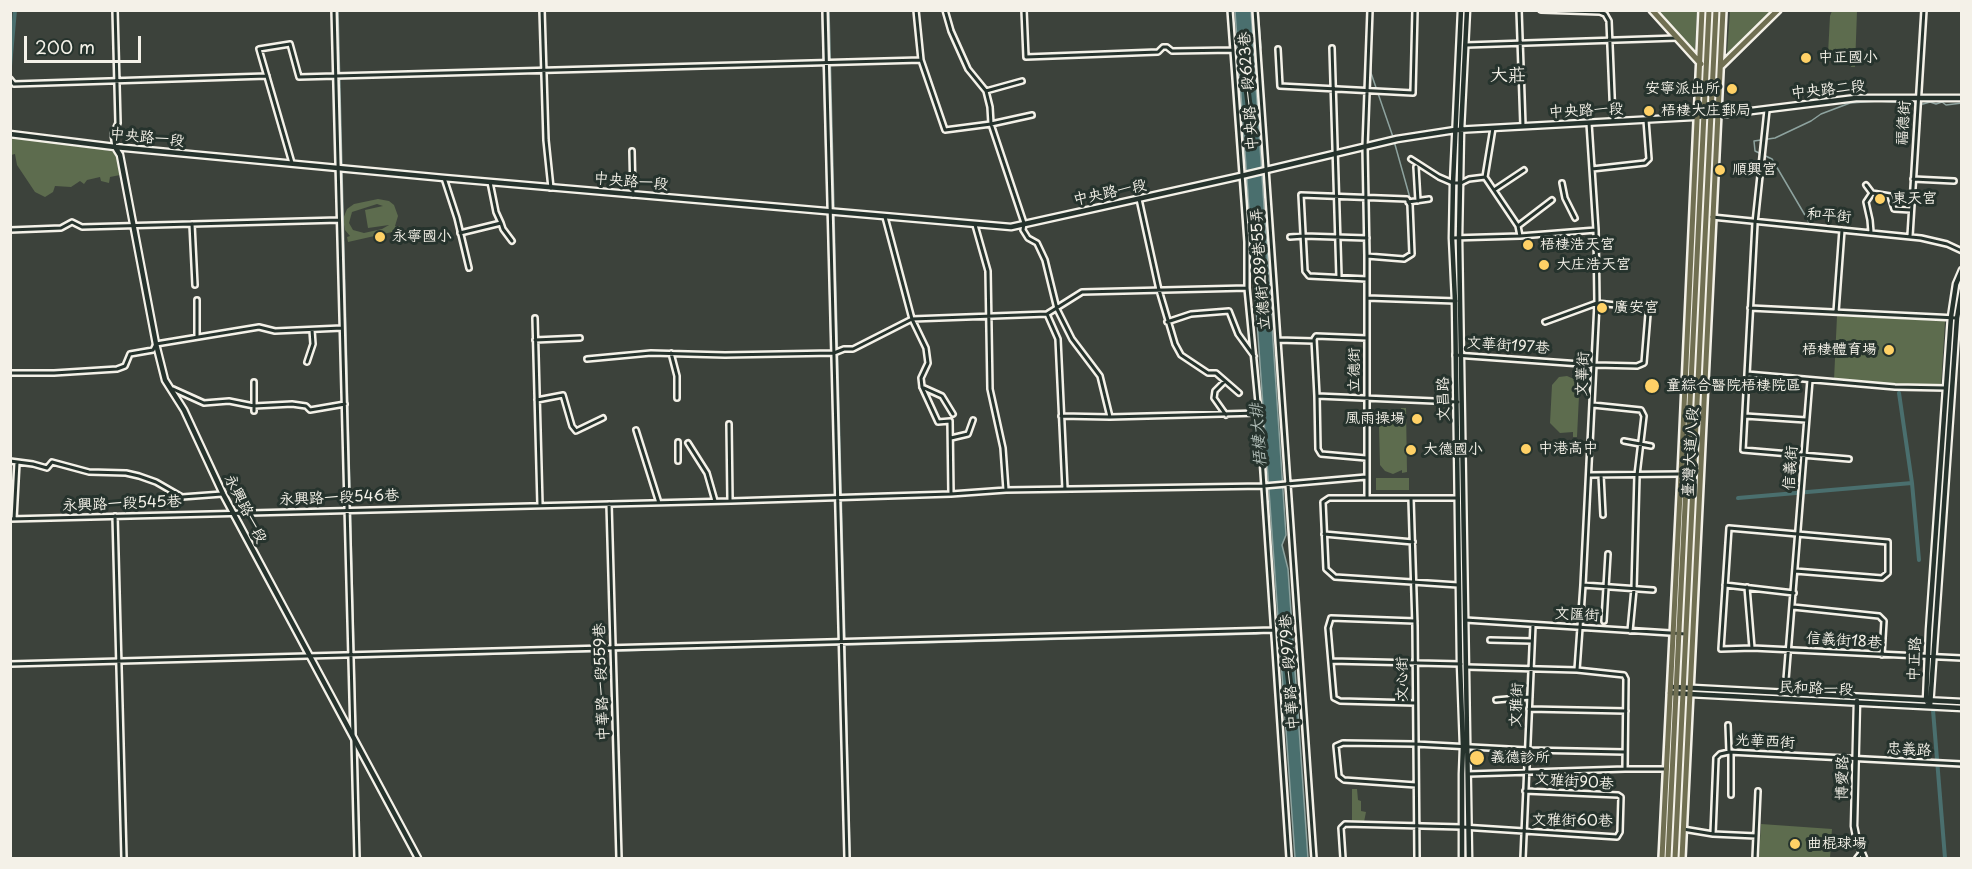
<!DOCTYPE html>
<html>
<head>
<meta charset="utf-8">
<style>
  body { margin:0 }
  #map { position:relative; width:1972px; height:869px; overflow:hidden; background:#3c423b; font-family:"Playpen Sans",sans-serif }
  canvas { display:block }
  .frame { position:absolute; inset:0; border:12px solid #f4f1e8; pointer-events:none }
  .scale { position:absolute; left:24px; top:36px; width:117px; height:27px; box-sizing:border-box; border:3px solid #f4f1e8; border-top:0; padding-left:8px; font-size:18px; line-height:21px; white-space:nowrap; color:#f4f1e8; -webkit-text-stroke:4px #26332d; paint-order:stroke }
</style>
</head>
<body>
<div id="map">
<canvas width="1972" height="869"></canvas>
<div class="frame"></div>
<div class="scale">200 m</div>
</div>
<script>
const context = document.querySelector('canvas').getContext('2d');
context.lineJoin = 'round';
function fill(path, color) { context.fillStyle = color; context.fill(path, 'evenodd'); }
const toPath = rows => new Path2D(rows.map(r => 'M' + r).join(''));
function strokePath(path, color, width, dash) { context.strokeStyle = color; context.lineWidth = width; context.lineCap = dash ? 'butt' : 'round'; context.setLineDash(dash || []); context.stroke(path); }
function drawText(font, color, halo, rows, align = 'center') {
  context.font = font + ' "Playpen Sans","LXGW WenKai TC",sans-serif'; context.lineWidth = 6; context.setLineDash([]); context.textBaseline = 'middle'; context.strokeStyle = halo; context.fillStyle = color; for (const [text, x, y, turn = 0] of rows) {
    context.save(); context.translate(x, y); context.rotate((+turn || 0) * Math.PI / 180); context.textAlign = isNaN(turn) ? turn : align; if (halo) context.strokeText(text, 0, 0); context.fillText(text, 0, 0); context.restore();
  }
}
fill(toPath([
  [1658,11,1697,11,1695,51],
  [1730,11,1774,11,1727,54],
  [1832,11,1857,11,1855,67,1851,67,1850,61,1842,64,1835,63,1828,54,1830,16],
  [11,137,67,143,116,152,120,175,110,177,109,183,101,181,100,177,87,180,84,184,80,181,71,187,55,186,53,192,45,197,35,192,17,165,15,154,11,155],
  [378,199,389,201,394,205,398,216,395,226,400,226,401,230,348,242,347,237,350,236,345,230,343,219,347,209,354,204],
  [377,204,383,206,365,210,368,228,389,225,382,229,364,233,353,230,349,223,352,212],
  [1837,316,1945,321,1941,387,1834,380],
  [1575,375,1580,375,1577,437,1573,437,1573,432,1560,433,1550,423,1552,385,1559,377,1567,376,1574,379],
  [1401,408,1406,408,1407,472,1402,473,1402,470,1393,474,1385,471,1380,465,1379,426,1383,421,1389,417,1401,419],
  [1376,478,1409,478,1409,490,1376,490],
  [1352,789,1357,789,1358,800,1361,801,1361,811,1366,812,1364,822,1352,823],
  [1761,824,1832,829,1830,858,1759,858]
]), '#5d6c4e');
const water = toPath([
  [1235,11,1251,11,1286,535,1282,545,1288,569,1308,858,1295,858,1235,11]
]);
fill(water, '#4a6f6e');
strokePath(water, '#8ea39f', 1.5);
strokePath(toPath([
  [338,10,354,654],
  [822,10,839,642],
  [829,10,834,210],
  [1258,10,1261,48],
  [1370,54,1371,73,1393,137],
  [1394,141,1410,198],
  [834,215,845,642],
  [1809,222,1772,159,1755,151,1754,141,1775,138,1811,121,1821,114,1850,103,1878,101,1923,104,1930,102,1936,104,1942,102,1946,105,1962,103],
  [840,646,845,858],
  [845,646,850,858],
  [354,658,1256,634,1278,631],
  [354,658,356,738],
  [357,748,359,858]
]), '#8ea39f', 1.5);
strokePath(toPath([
  [10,66,15,10],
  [1899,393,1912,483,1919,560],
  [1738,498,1912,483],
  [1933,710,1945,858]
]), '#4a6f6e', 4);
const street = toPath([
  [115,10,118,123,113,134,115,147],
  [334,10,353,734],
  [542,10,546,140,551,188],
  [825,10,847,858],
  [916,10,921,60,945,130,991,124,1032,115],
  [945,10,951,31,968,69,986,91,990,107,991,124,1024,223,1023,230,1028,238,1037,243,1045,260,1057,309,1072,339,1100,376,1110,417],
  [1024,10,1026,57,1158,52,1163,47,1167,47,1172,51,1233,50],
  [1230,10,1247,242,1247,288,1259,413,1289,858],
  [1255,10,1314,858],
  [1519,10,1523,126],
  [1541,10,1600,12,1605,14,1609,21,1613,120],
  [1466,45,1677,38],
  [1332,48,1339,277],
  [1278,49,1280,86,1413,93,1415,10],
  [10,79,14,84,267,76],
  [986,91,1022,81],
  [1767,110,1755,223,1743,450,1849,459],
  [632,151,633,195],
  [1411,159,1439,177,1453,183,1461,183,1469,179,1485,177],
  [292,163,259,49,290,44,299,77,921,60],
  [1416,167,1418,201],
  [1592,169,1645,163,1649,159,1646,120],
  [1485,177,1518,226,1520,236],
  [1485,177,1493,128],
  [444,178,457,218,469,268],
  [1913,179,1954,181],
  [1562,183,1565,198,1575,218],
  [1866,185,1872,193],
  [1494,190,1524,170],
  [1139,199,1159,290,1175,344,1181,355,1208,373,1216,373,1239,393],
  [1408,202,1429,199],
  [885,217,912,319,926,348,928,363,921,378,922,387,938,422,950,421,951,494],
  [1712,217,1921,238,1947,244,1962,251],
  [501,223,503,229,512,241],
  [192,224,195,285],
  [975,225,988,271,990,389,1003,448,1006,490],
  [1518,226,1552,200],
  [10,230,61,228,72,222,82,227,339,220],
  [1871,232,1870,220,1866,202,1872,193,1890,196,1894,209,1911,210],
  [460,233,501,223,496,212,490,182],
  [1910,236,1924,10],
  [1290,237,1304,236,1367,238],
  [1452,238,1520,236,1596,230],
  [1367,279,1309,276,1305,271,1301,195,1407,199,1410,205,1412,254,1404,259,1367,256],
  [1367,298,1456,301],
  [197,300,197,337],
  [1750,308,1957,318],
  [1836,312,1842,230],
  [1047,314,1058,339,1065,489],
  [535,318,540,505],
  [1167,322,1191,314,1229,311,1238,334,1254,356],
  [535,340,580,338],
  [1278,340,1314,341],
  [671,353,677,376,677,398],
  [1455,355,1595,365,1637,366,1644,363,1648,314,1644,308,1597,303,1545,322],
  [587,359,651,353,725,355,834,353,844,349,853,349,912,319,1047,314,1082,292,1247,288],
  [307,362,313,344,312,330],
  [10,373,54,373,117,369,125,366,130,354,153,350,156,344,259,327,275,331,342,328],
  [1747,374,1895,387,1946,388],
  [1225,381,1215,391,1214,398,1226,415],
  [254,382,254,411],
  [922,387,942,396,953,414],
  [173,389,204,403,229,401,254,406,292,404,306,406,310,410,345,404],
  [1317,396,1314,339,1316,336,1367,338],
  [537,400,563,395,572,426,576,431,603,418],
  [1593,405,1641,410,1644,416,1637,475,1634,589,1630,631],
  [1061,416,1110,417,1259,413],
  [1745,416,1806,420],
  [729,424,730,500],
  [636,430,659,503],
  [951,438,968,434,973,420],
  [1624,441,1651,446],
  [678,442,678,461],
  [688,443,707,473,715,501],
  [1366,458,1321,454,1318,449,1317,396,1458,402],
  [10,461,33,464,47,468,52,462,89,472,126,473,139,476,156,482,182,497,222,494],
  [1589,475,1680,474],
  [1601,475,1603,515],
  [1367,498,1367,256,1365,147,1370,10],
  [1458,498,1329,498,1323,502,1326,569,1335,577,1458,585],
  [1411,499,1415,626,1417,858],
  [609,504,619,858],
  [115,516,124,858],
  [10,519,731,501,951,494,1006,490,1264,486,1366,477],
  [14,519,17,462],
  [1324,534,1413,542],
  [1795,571,1882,578,1888,573,1888,542,1729,528,1721,649,1752,648,1962,658],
  [1583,585,1653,590],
  [1725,585,1794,593],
  [1747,587,1752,648],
  [1793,607,1879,616,1884,621,1882,655],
  [1465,620,1686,634],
  [1415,621,1331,618,1328,628,1334,698,1340,701,1415,703],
  [1604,621,1608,554],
  [1490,640,1532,641],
  [1331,661,1461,664],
  [10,664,1273,630],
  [1466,667,1577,670,1624,675,1626,679,1625,769],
  [1577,670,1583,585,1597,303,1596,230,1589,123],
  [1785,692,1810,380],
  [1496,700,1530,697],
  [1529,709,1626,711],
  [1728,725,1729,752],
  [354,741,357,858],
  [1731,752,1731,795],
  [1468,774,1625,769,1667,769],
  [1416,785,1344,780,1339,776,1336,746,1343,743,1415,744,1527,750,1625,752],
  [1683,829,1713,834,1756,836],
  [1713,834,1716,758,1720,754,1729,752,1962,764],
  [1343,858,1341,828,1345,824,1462,827,1617,837,1620,832,1621,797,1618,795,1525,791],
  [1523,858,1533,625],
  [1755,858,1758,791],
  [1857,858,1861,853]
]);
const secondary = toPath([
  [1461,10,1453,183,1452,238,1455,301,1460,664,1463,747,1462,774,1462,858],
  [1467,10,1461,130,1459,238,1469,858],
  [10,134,115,147,444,178,1011,227,1241,176,1397,139,1455,130,1711,116,1856,98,1962,98],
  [115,147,120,155,156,344,165,380,184,410,223,494,418,858],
  [1674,687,1962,702],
  [1670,693,1962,708],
  [1857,701,1854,826,1857,841,1864,858],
  [1930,706,1926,700,1929,630,1951,317,1956,284,1962,270],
  [1930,706,1957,318,1962,290]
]);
const primary = toPath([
  [1652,10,1701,64],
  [1721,66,1778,10],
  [1662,858,1681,474,1702,10],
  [1668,858,1709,10],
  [1675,858,1716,10],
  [1682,858,1723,10]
]);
strokePath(street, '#f4f1e8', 8);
strokePath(secondary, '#f4f1e8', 9);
strokePath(primary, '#f4f1e8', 10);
strokePath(street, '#26332d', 3);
strokePath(secondary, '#26332d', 4.5);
strokePath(primary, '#706f52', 5);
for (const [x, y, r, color] of [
  [1806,58,6,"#ffd166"],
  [1732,89,6,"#ffd166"],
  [1649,111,6,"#ffd166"],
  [1720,170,6,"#ffd166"],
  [1880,199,6,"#ffd166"],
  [380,237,6,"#ffd166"],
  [1528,245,6,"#ffd166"],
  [1544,265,6,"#ffd166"],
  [1602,308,6,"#ffd166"],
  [1889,350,6,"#ffd166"],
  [1652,386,8,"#ffd166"],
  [1417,419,6,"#ffd166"],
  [1526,449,6,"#ffd166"],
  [1411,450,6,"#ffd166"],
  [1477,758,8,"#ffd166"],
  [1795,844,6,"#ffd166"]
]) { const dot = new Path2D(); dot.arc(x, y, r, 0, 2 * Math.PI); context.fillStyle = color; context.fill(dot); strokePath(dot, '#26332d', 2); }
drawText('15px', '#f4f1e8', '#26332d', [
  ["中正國小",1818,58],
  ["安寧派出所",1720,89,"right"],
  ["梧棲大庄郵局",1661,111],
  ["順興宮",1732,170],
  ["東天宮",1892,199],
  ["永寧國小",392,237],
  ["梧棲浩天宮",1540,245],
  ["大庄浩天宮",1556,265],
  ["廣安宮",1614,308],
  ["梧棲體育場",1877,350,"right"],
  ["童綜合醫院梧棲院區",1666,386],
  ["風雨操場",1405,419,"right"],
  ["中港高中",1538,449],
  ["大德國小",1423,450],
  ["義德診所",1490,758],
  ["曲棍球場",1807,844]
], 'left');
drawText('15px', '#f4f1e8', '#26332d', [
  ["中央路二段",1828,90,-6],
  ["中央路一段623巷",1249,91,-94],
  ["中央路一段",1586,111,-3],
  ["福德街",1904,123,-86],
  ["中央路一段",147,138,6],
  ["中央路一段",631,182,5],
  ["中央路一段",1110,193,-12],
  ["和平街",1829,216,5],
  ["立德街289巷55弄",1261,269,-94],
  ["文華街197巷",1508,346,4],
  ["立德街",1355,370,-90],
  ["文華街",1583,374,-87],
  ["文昌路",1444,399,-91],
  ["臺灣大道八段",1691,452,-87],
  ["信義街",1791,468,-86],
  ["永興路一段546巷",339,498,-2],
  ["永興路一段545巷",122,504,-2],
  ["永興路一段",245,509,63],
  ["文匯街",1577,615,3],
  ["信義街18巷",1844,641,4],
  ["中正路",1915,659,-87],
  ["中華路一段979巷",1290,672,-94],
  ["文心街",1403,679,-90],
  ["中華路一段559巷",602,682,-92],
  ["民和路一段",1816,689,2],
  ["文雅街",1517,705,-87],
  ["光華西街",1765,742,3],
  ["忠義路",1909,750,3],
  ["博愛路",1843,778,-89],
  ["文雅街90巷",1574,782,4],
  ["文雅街60巷",1572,821,1]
]);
drawText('italic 16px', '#b0bdb7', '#26332d', [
  ["梧棲大排",1259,435,-94]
]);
drawText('18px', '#f4f1e8', '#26332d', [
  ["大莊",1508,76]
]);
</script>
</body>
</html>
